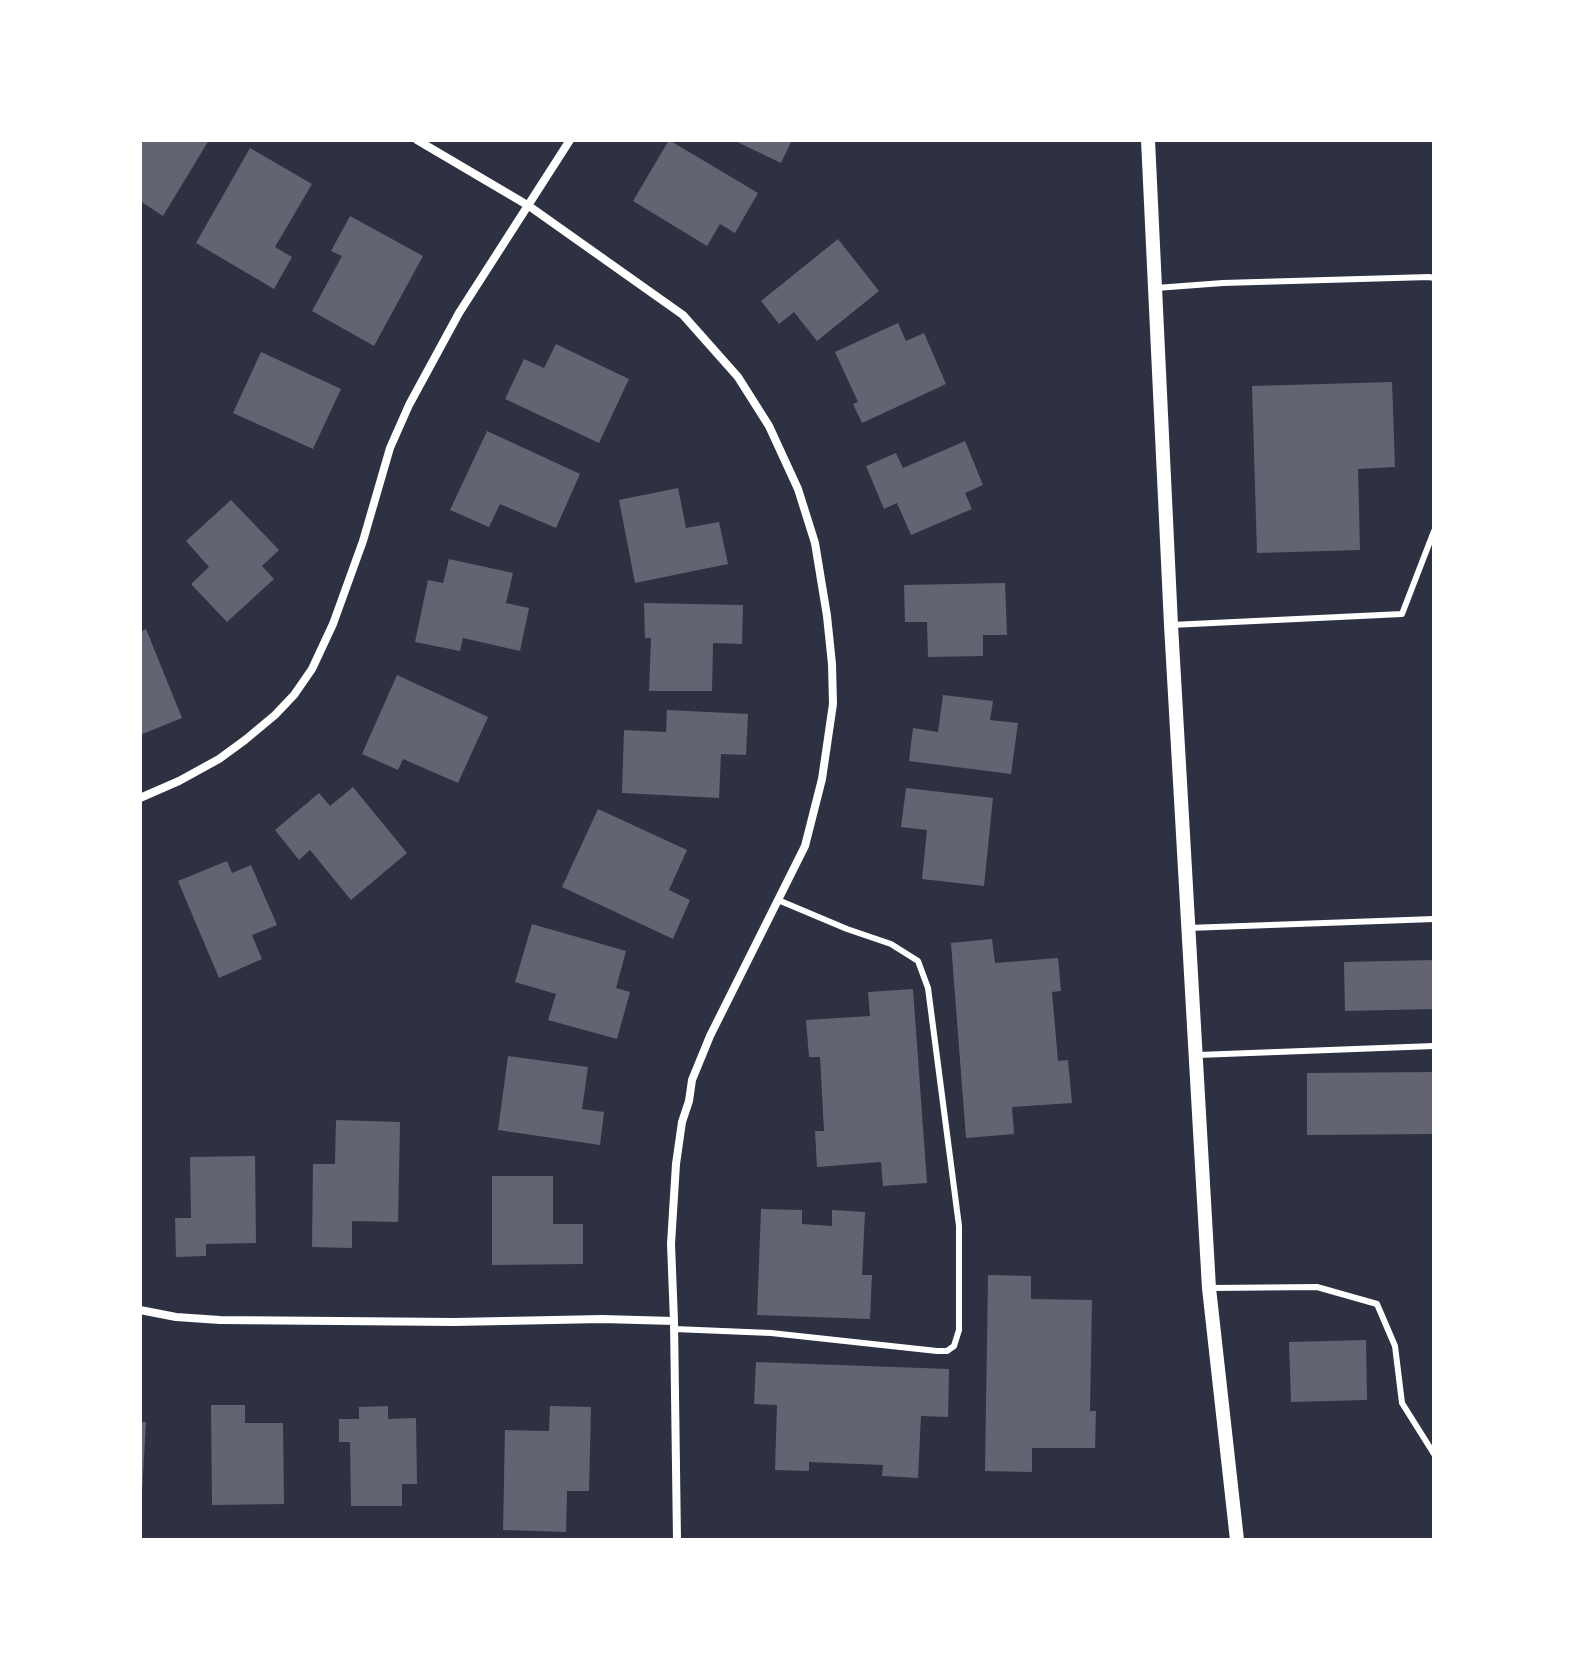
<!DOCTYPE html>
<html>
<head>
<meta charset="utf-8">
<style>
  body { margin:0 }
  #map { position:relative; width:1574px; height:1680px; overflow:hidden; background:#2d3142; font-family:Manrope,sans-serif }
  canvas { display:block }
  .frame { position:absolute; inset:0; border:142px solid #fff; pointer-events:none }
</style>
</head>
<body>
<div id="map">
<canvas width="1574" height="1680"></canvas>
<div class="frame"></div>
</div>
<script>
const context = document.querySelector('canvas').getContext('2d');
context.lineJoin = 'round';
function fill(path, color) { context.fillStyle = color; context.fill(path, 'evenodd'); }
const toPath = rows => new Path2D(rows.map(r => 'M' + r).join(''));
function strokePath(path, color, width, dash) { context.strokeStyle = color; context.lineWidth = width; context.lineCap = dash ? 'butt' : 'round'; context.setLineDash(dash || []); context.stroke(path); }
fill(toPath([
  [140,140,209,140,163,216,140,201],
  [669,140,758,193,735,233,720,224,707,246,633,201],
  [733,140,792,140,781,163],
  [250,148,312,184,275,247,292,257,274,289,196,243],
  [350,216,423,256,374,346,312,311,342,256,331,251],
  [838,239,879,291,817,341,794,312,779,324,761,301],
  [898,323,906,341,924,333,946,384,862,423,853,404,858,402,835,352],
  [556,344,629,379,599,443,505,399,524,359,544,368],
  [261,352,341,389,313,449,233,413],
  [1392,382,1395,467,1358,469,1360,550,1257,553,1252,386],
  [487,431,580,474,556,528,500,504,489,527,450,510],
  [965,441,983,485,965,493,972,509,911,535,897,503,884,509,866,466,896,453,903,468],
  [678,488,686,528,719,522,728,564,635,583,619,500],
  [231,500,279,550,262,566,274,579,227,622,191,584,209,567,186,541],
  [449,559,513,573,506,603,529,608,520,651,463,638,460,651,415,642,428,580,443,583],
  [1005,583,1007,635,983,635,983,656,928,657,927,622,905,622,904,585],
  [644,603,743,605,742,644,713,643,712,691,649,691,651,638,645,638],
  [146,629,182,718,140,735,140,632],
  [397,675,488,717,458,783,403,759,398,770,362,754],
  [943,695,993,701,990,720,1018,723,1011,774,909,761,913,728,938,732],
  [667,710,748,714,746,755,721,754,719,798,622,793,624,730,666,732],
  [353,787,407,853,351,900,310,850,299,860,275,830,319,793,330,806],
  [906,788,993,798,984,886,922,879,927,830,901,827],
  [598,809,687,850,669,890,690,900,673,939,562,887],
  [227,861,232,873,251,865,277,925,252,935,262,959,219,978,178,881],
  [532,924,626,951,616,988,630,992,617,1039,548,1020,556,994,515,982],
  [992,939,995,963,1058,958,1061,991,1052,992,1058,1061,1068,1060,1072,1103,1012,1107,1014,1134,966,1138,951,943],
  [1434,960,1434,1009,1345,1011,1344,962],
  [913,989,927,1183,883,1186,881,1162,817,1167,815,1131,824,1131,820,1057,809,1057,806,1020,870,1016,868,992],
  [508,1056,588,1067,582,1109,604,1112,600,1145,498,1130],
  [1434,1072,1434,1134,1307,1135,1307,1073],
  [336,1120,400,1122,398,1222,352,1221,352,1248,312,1247,313,1164,335,1164],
  [255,1156,256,1243,206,1244,206,1256,176,1257,175,1218,191,1218,190,1157],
  [492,1176,553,1176,553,1224,583,1224,583,1264,492,1265],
  [761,1209,802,1210,802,1224,832,1226,832,1210,865,1212,862,1275,872,1275,870,1319,757,1315],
  [988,1275,1031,1276,1031,1299,1092,1300,1090,1411,1096,1411,1095,1448,1032,1448,1032,1472,985,1471],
  [1366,1340,1367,1400,1291,1402,1289,1342],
  [756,1362,949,1369,948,1417,921,1416,918,1478,882,1476,883,1465,809,1462,809,1471,775,1470,777,1405,754,1404],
  [211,1405,245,1405,245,1423,283,1423,284,1504,212,1505],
  [388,1406,388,1419,416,1418,417,1484,402,1484,402,1506,351,1506,350,1442,339,1442,339,1419,359,1419,359,1407],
  [550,1406,591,1407,589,1491,567,1491,566,1532,503,1530,505,1430,549,1431],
  [140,1422,146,1422,142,1493,140,1493]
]), '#626471');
strokePath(toPath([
  [1156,288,1223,283,1429,277,1434,278],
  [1171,625,1402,614,1434,531],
  [1188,928,1434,919],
  [1198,1055,1434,1046],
  [1210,1288,1317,1287,1377,1304,1395,1346,1402,1403,1434,1454],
  [674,1329,771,1333,937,1351,947,1351,954,1346,959,1330,959,1226,928,988,918,961,891,944,847,929,778,900]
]), '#fff', 6);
strokePath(toPath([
  [417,140,529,206,683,315,738,377,769,426,798,489,815,543,827,616,832,664,833,704,822,779,805,846,710,1036,692,1080,689,1101,682,1122,676,1164,671,1244,674,1321,677,1540],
  [140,798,179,781,219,759,245,740,275,715,294,695,312,669,333,624,363,541,390,448,409,405,459,313,570,140],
  [140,1310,176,1317,220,1320,455,1322,602,1319,674,1321]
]), '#fff', 8);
strokePath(toPath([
  [1148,140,1171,625,1209,1288,1237,1540]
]), '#fff', 14);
</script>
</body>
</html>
